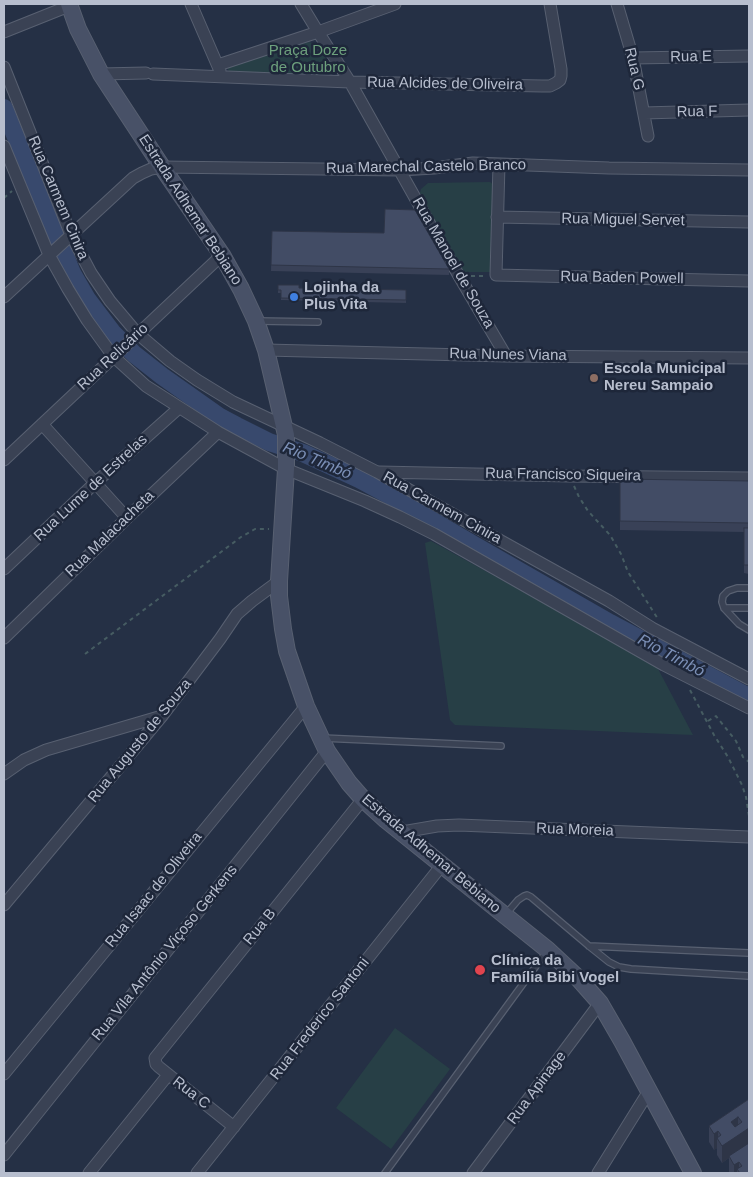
<!DOCTYPE html>
<html>
<head>
<meta charset="utf-8">
<style>
  body { margin:0 }
  #map { position:relative; width:753px; height:1177px; overflow:hidden; background:#253045; font-family:Helvetica,sans-serif }
  canvas { display:block }
  .frame { position:absolute; inset:0; border:5px solid #b7bece; pointer-events:none }
</style>
</head>
<body>
<div id="map">
<canvas width="753" height="1177"></canvas>
<div class="frame"></div>
</div>
<script>
const context = document.querySelector('canvas').getContext('2d');
context.lineJoin = 'round';
function fill(path, color) { context.fillStyle = color; context.fill(path, 'evenodd'); }
const toPath = rows => new Path2D(rows.map(r => 'M' + r).join(''));
function strokePath(path, color, width, dash) { context.strokeStyle = color; context.lineWidth = width; context.lineCap = dash ? 'butt' : 'round'; context.setLineDash(dash || []); context.stroke(path); }
function drawText(font, color, halo, rows, align = 'center') {
  context.font = font + ' Helvetica,sans-serif'; context.lineWidth = 5; context.setLineDash([]); context.textBaseline = 'middle'; context.strokeStyle = halo; context.fillStyle = color; for (const [text, x, y, turn = 0] of rows) {
    context.save(); context.translate(x, y); context.rotate((+turn || 0) * Math.PI / 180); context.textAlign = isNaN(turn) ? turn : align; if (halo) context.strokeText(text, 0, 0); context.fillText(text, 0, 0); context.restore();
  }
}
fill(toPath([
  [309,42,318,46,321,49,330,67,326,73,323,75,233,73,230,72,227,68,228,65],
  [490,182,493,184,492,272,465,272,459,267,420,193,421,189,428,183],
  [431,541,656,665,693,735,455,725,450,720,425,543],
  [395,1028,450,1069,391,1149,336,1108]
]), '#273f46');
strokePath(toPath([
  [4,108,72,273,87,299,112,332,134,354,162,376,220,417,237,426,269,442,303,453,359,479,387,494,474,545,610,623,749,697]
]), '#38496d', 18);
const lane = toPath([
  [258,321,318,322],
  [749,588,737,588,728,591,723,596,722,602,724,608,739,624,749,630],
  [724,608,749,608],
  [322,738,501,746],
  [506,914,518,900,524,896,527,895,531,897,589,946,609,962,619,967,631,969,749,976],
  [589,946,749,953],
  [385,1173,547,951]
]);
const street = toPath([
  [191,4,220,71],
  [301,4,318,32,350,82,459,276,506,356],
  [617,4,633,58,648,136],
  [4,32,69,6],
  [633,58,749,56],
  [218,65,318,32,395,4],
  [4,67,71,235,91,273,110,301,137,333,170,361,197,380,233,402,320,443,377,472,609,601,652,628,749,679],
  [101,74,146,73],
  [153,74,350,82,542,86,550,86,556,83,560,80,561,76,561,69,550,4],
  [644,113,749,110],
  [4,146,49,255,68,289,87,320,113,356,146,386,218,432,286,469,365,501,400,517,434,534,664,665,749,708],
  [499,164,496,275,749,281],
  [497,217,749,222],
  [4,297,133,178,142,173,151,169,162,167,401,170,434,168,473,163,609,168,749,170],
  [266,350,506,356,749,358],
  [42,424,127,518],
  [4,460,222,255],
  [379,472,570,476,749,478],
  [4,569,95,483,179,408],
  [4,638,127,518,218,432],
  [4,774,24,760,46,750,162,716],
  [402,832,437,826,459,825,749,837],
  [4,905,162,716,220,639,237,614,252,601,279,581],
  [4,1074,306,706],
  [234,1127,159,1067,156,1064,155,1058,363,799],
  [4,1155,327,751],
  [89,1173,168,1075],
  [197,1173,442,865],
  [473,1173,600,1003],
  [598,1173,649,1091]
]);
const secondary = toPath([
  [69,4,78,29,101,74,162,167,222,255,241,289,256,321,266,350,286,435,286,469,279,581,279,596,283,629,287,651,306,706,327,751,349,783,363,799,386,820,442,865,548,950,577,977,600,1003,622,1041,693,1173]
]);
strokePath(lane, '#586071', 8);
strokePath(street, '#586071', 13);
strokePath(secondary, '#586071', 18);
strokePath(toPath([
  [4,198,12,191],
  [471,276,486,276],
  [574,486,579,497,588,511,610,535,621,554,628,572,658,619],
  [85,654,241,537,255,529,269,529],
  [690,690,714,735,728,757,742,785,746,797,749,816],
  [708,721,716,716,736,741,743,757,749,762]
]), '#465c62', 2, [4, 4]);
strokePath(lane, '#3a4254', 5.5);
strokePath(street, '#3a4254', 11);
strokePath(secondary, '#485167', 16);
fill(toPath([
  [272,231,384,233,449,269,449,275,271,271],
  [278,285,299,288,406,290,406,303,281,300,281,293,278,293],
  [620,479,749,481,749,574,744,573,744,532,620,530],
  [749,1099,749,1173,729,1173,729,1158,722,1163,717,1155,717,1148,714,1150,709,1142,709,1126]
]), '#394157');
fill(toPath([
  [738,1117,738,1134,731,1122],
  [749,1128,749,1145,729,1156,729,1158,722,1163,722,1146],
  [718,1131,718,1140,717,1138,717,1148,714,1150,714,1134],
  [739,1162,739,1171,737,1169,737,1173,734,1173,734,1165]
]), '#2e3547');
const building = toPath([
  [385,209,415,210,449,269,271,265,272,231,384,233,385,209],
  [278,285,299,285,299,288,406,290,406,300,281,298,281,290,278,290,278,285],
  [620,479,749,481,749,523,620,521,620,479],
  [744,528,749,528,749,565,744,565,744,528],
  [749,1099,749,1128,722,1146,717,1138,721,1135,718,1131,714,1134,709,1126,749,1099],
  [738,1117,742,1122,735,1127,731,1122,738,1117],
  [749,1143,749,1173,740,1173,737,1169,742,1166,739,1162,734,1165,729,1156,749,1143]
]);
fill(building, '#424c65');
strokePath(building, '#2e3547', 1);
for (const [x, y, r, color] of [
  [294,297,5,"#3f7fe0"],
  [594,378,5,"#8d6e63"],
  [480,970,6,"#e0444e"]
]) { const dot = new Path2D(); dot.arc(x, y, r, 0, 2 * Math.PI); context.fillStyle = color; context.fill(dot); strokePath(dot, '#1e273a', 2); }
drawText('15px', '#6da07d', '#1e273a', [
  ["Praça Doze",308,51],
  ["de Outubro",308,68]
]);
drawText('15px', '#b7bece', '#1e273a', [
  ["Rua E",691,57,-1],
  ["Rua G",634,69,77],
  ["Rua Alcides de Oliveira",445,84,1],
  ["Rua F",697,112,-1],
  ["Rua Marechal Castelo Branco",426,167,-1],
  ["Rua Carmem Cinira",58,198,67],
  ["Estrada Adhemar Bebiano",190,210,57],
  ["Rua Miguel Servet",623,220,1],
  ["Rua Manoel de Souza",453,263,60],
  ["Rua Baden Powell",622,278,1],
  ["Rua Nunes Viana",508,355,1],
  ["Rua Relicário",113,357,-43],
  ["Rua Francisco Siqueira",563,475,1],
  ["Rua Lume de Estrelas",91,488,-43],
  ["Rua Carmem Cinira",442,508,29],
  ["Rua Malacacheta",110,534,-44],
  ["Rua Augusto de Souza",140,741,-51],
  ["Rua Moreia",575,830,2],
  ["Estrada Adhemar Bebiano",431,854,40],
  ["Rua Isaac de Oliveira",154,890,-51],
  ["Rua B",260,927,-51],
  ["Rua Vila Antônio Viçoso Gerkens",165,953,-51],
  ["Rua Frederico Santoni",320,1019,-52],
  ["Rua Apinage",537,1088,-53],
  ["Rua C",191,1093,38]
]);
drawText('bold 15px', '#b7bece', '#1e273a', [
  ["Lojinha da",304,288],
  ["Plus Vita",304,305],
  ["Escola Municipal",604,369],
  ["Nereu Sampaio",604,386],
  ["Clínica da",491,961],
  ["Família Bibi Vogel",491,978]
], 'left');
drawText('italic 16px', '#7c90b7', '#1e273a', [
  ["Rio Timbó",317,461,23],
  ["Rio Timbó",671,656,28]
]);
</script>
</body>
</html>
